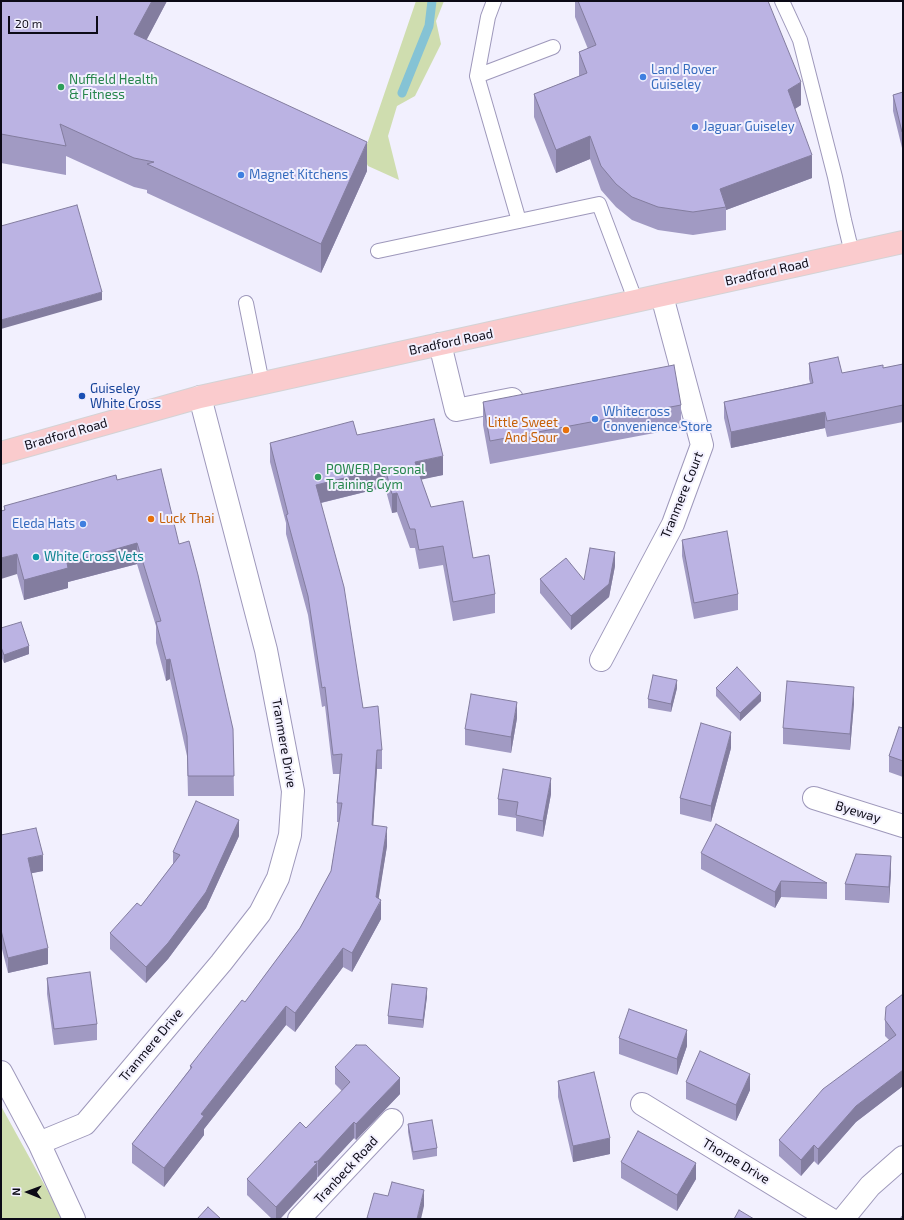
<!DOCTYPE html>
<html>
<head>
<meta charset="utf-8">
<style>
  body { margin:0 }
  #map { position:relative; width:904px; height:1220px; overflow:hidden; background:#f2f0fe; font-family:"Exo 2",sans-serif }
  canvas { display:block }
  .frame { position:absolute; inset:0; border:2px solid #0c0a16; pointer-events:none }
  .north { position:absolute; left:8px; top:1172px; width:40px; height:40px; -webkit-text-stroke:3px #f2f0fe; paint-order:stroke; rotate:271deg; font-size:11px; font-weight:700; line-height:16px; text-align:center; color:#0c0a16 }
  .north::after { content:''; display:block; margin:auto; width:14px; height:18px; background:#0c0a16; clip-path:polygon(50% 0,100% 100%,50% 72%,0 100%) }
  .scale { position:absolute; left:8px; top:16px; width:90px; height:18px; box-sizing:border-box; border:2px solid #0c0a16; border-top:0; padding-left:5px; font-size:12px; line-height:14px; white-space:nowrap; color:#0c0a16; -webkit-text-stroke:3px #f2f0fe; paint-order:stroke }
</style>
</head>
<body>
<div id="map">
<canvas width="904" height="1220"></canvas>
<div class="frame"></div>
<div class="north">N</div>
<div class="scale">20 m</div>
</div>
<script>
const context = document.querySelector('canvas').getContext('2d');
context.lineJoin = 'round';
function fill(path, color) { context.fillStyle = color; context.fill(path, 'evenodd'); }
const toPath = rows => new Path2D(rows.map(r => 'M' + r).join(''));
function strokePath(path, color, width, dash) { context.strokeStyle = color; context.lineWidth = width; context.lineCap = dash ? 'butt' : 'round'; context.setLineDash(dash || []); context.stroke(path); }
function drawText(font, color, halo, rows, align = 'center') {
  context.font = font + ' "Exo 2",sans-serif'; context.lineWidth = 4; context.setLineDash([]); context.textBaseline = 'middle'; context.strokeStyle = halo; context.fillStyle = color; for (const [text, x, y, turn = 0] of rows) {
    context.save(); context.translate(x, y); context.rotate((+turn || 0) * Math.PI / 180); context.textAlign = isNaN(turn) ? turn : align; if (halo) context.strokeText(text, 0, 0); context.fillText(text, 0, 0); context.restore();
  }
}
fill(toPath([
  [416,1,444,1,436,21,441,44,415,96,397,106,388,136,399,180,368,166,363,156],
  [1,1106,54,1202,62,1219,1,1219]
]), '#cfddaf');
strokePath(toPath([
  [402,93,429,26,432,1]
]), '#85c3d5', 9);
const service = toPath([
  [782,1,800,40,835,177,844,220,852,253],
  [477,76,488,17,494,1],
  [519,221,477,76,553,47],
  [378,251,599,204,636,302],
  [246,303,262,383]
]);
const minor = toPath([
  [440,344,456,410,512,399],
  [601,660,673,524,702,445,662,296],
  [814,798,903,826],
  [1,1072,39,1143,74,1219],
  [642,1104,830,1219],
  [39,1143,85,1124,221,963,260,913,278,878,290,835,293,791,266,650,200,397],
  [299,1219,392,1120],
  [843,1219,870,1186,903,1157]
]);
const primary = toPath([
  [1,453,200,397,903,242]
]);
strokePath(service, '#9e98bb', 16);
strokePath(minor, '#9e98bb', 24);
strokePath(primary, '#d3d3d5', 24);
strokePath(service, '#fff', 14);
strokePath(minor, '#fff', 22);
strokePath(primary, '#facbcd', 22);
fill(toPath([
  [1,1,167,1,146,40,367,171,321,273,147,193,147,190,134,187,66,156,66,175,1,163],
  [575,1,768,1,801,105,795,109,812,178,726,210,726,230,693,235,658,230,632,220,616,207,601,190,590,159,556,173,534,117,534,94,579,76,579,52,588,49,575,17],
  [903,92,903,148,902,148,893,111,893,95],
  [809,363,842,373,883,368,903,364,903,422,827,437,825,428,731,448,724,418,724,402,810,383,809,379],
  [483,402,681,405,681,428,490,464,483,425],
  [357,435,443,475,421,479,431,507,473,558,495,594,495,613,453,621,443,565,419,569,415,548,410,548,397,512,392,513,385,487,321,503,363,708,382,750,382,769,377,769,373,825,387,846,378,899,381,919,352,972,343,967,295,1032,286,1025,204,1129,204,1135,164,1187,132,1163,132,1144,190,1069,190,1066,245,1002,300,928,331,871,339,822,337,822,337,803,340,774,333,774,325,706,322,707,308,615,286,534,286,523,270,462,270,443],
  [117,480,179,544,233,729,234,796,188,796,187,756,170,679,166,681,156,643,156,626,137,564,68,582,68,588,24,600,17,574,4,511,4,506],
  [682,540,738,594,738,610,694,619,682,556],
  [615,566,609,597,571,630,540,593,540,579,584,580],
  [1,628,29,654,4,663,1,656],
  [677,688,671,712,648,708,648,699],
  [716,688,761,701,740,721,716,696],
  [854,703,850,750,783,744,783,728],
  [517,718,511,753,465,745,465,729],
  [903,728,903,777,889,772,889,756],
  [731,748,711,822,680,814,680,798],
  [551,794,543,837,516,831,516,818,498,815,498,799],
  [1,835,43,871,31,873,48,964,8,973,1,945],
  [239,836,206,908,168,959,146,983,110,949,110,933,141,906,173,864,173,852],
  [701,853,827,883,827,899,781,897,775,908,701,869],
  [891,872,889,903,845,900,845,884],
  [47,978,97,1024,97,1040,54,1045,47,994],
  [903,994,903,1086,856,1122,818,1165,814,1161,801,1176,779,1156,779,1140,889,1040,885,1036,885,1020],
  [427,996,423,1028,388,1024,388,1016],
  [619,1038,687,1046,677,1075,619,1054],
  [335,1067,400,1094,356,1140,354,1138,318,1177,317,1178,317,1179,280,1219,272,1219,247,1195,247,1179,306,1128,342,1091,335,1084],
  [558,1081,610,1154,573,1162,558,1097],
  [686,1082,750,1090,736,1121,686,1099],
  [408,1124,437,1148,437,1156,413,1160,408,1132],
  [621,1162,696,1179,677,1211,621,1178]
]), '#a19ac3');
fill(toPath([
  [152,1,167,1,134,64,134,34],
  [801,82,801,105,788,113,788,90],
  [902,132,903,132,903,148,902,148],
  [590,136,590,159,556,173,556,150],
  [367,142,367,171,321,273,321,244],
  [812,155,812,178,726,210,726,207,720,189],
  [102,292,102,300,1,329,1,320],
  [825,412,825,428,731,448,731,432],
  [443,456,443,475,415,481,415,462],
  [385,468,385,487,316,504,316,485],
  [397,493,397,512,392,513,392,494],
  [137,543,137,564,68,582,68,588,24,600,24,580,67,563],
  [615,552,615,566,609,597,571,630,571,616],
  [17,554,17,574,1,579,1,558],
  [29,646,29,654,4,663,4,655],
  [170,659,170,679,166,681,166,660],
  [677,680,677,688,671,712,671,704],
  [854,687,854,703,850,750,850,734],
  [761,693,761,701,740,721,740,713],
  [517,702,517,718,511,753,511,737],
  [731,732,731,748,711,822,711,806],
  [377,750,377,769,372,844,372,825],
  [551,778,551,794,543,837,543,821],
  [239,820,239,836,206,908,168,959,146,983,146,967],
  [387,827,387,846,377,909,381,900,381,919,352,972,352,953,376,897],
  [43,855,43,871,28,874,28,858],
  [891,856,891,872,889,903,889,887],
  [781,881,781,897,775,908,775,892],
  [48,948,48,964,8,973,8,958],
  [343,948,343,967,295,1032,295,1013],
  [427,988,427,996,423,1028,423,1020],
  [286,1006,286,1025,204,1129,204,1135,164,1187,164,1168,201,1114],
  [687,1030,687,1046,677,1075,677,1059],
  [903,1070,903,1086,856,1122,818,1165,818,1149,856,1106],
  [750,1074,750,1090,736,1121,736,1105],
  [400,1078,400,1094,356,1140,356,1124],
  [354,1122,354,1138,318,1177,318,1161],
  [610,1138,610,1154,573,1162,573,1146],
  [814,1145,814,1161,801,1176,801,1160],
  [317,1163,317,1179,280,1219,276,1219,276,1207],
  [696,1163,696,1179,677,1211,677,1195],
  [424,1190,424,1206,421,1219,417,1219]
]), '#837d9f');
const building = toPath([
  [1,1,152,1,134,34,367,142,321,244,147,164,154,162,134,158,60,124,66,146,1,134,1,1],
  [578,1,768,1,801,82,788,90,812,155,720,189,726,207,693,212,658,207,632,197,616,184,601,166,590,136,556,150,534,94,587,73,579,52,596,45,578,1],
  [903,92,903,132,902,132,893,95,903,92],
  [77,205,102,292,1,320,1,226,77,205],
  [838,357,842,373,883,365,883,368,903,364,903,405,827,421,825,412,731,432,724,402,813,383,809,363,838,357],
  [674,365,681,405,490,441,483,402,674,365],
  [434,419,443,456,415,462,431,507,463,501,473,558,489,555,495,594,453,602,443,546,419,550,415,529,410,529,397,493,392,494,385,468,316,485,344,587,363,708,378,706,382,750,377,750,372,825,387,827,376,897,381,900,352,953,343,948,295,1013,286,1006,201,1114,204,1116,164,1168,132,1144,192,1067,190,1066,242,1000,245,1002,300,928,331,871,342,803,337,803,342,754,333,755,325,687,322,688,308,596,286,515,288,514,270,443,353,421,357,435,434,419],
  [161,469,179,544,189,541,198,575,233,729,234,776,188,776,187,736,170,659,166,660,156,622,161,621,137,543,67,563,68,568,24,580,17,554,1,558,1,511,5,510,4,506,116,475,117,480,161,469],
  [727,531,738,594,694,603,682,540,727,531],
  [590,548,615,552,609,584,571,616,540,579,566,558,584,580,590,548],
  [21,622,29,646,4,655,1,647,1,628,21,622],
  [737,667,761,693,740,713,716,688,737,667],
  [653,675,677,680,671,704,648,699,653,675],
  [787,681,854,687,850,734,783,728,787,681],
  [471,694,517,702,511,737,465,729,471,694],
  [701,723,731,732,711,806,680,798,701,723],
  [899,727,903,728,903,761,889,756,899,727],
  [503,769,551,778,543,821,516,815,518,802,498,799,503,769],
  [196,801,239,820,206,892,168,943,146,967,110,933,137,903,141,906,180,855,173,852,196,801],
  [716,824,827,883,781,881,775,892,701,853,716,824],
  [36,828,43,855,28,858,48,948,8,958,1,930,1,835,36,828],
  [856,854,891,856,889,887,845,884,856,854],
  [90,972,97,1024,54,1029,47,978,90,972],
  [392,984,427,988,423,1020,388,1016,392,984],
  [903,994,903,1070,856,1106,818,1149,814,1145,801,1160,779,1140,823,1089,896,1035,885,1020,886,1007,903,994],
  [629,1009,687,1030,677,1059,619,1038,629,1009],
  [356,1045,366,1045,400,1078,356,1124,354,1122,318,1161,314,1162,317,1163,276,1207,247,1179,300,1122,306,1128,350,1082,335,1067,356,1045],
  [700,1051,750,1074,736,1105,686,1082,700,1051],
  [594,1072,610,1138,573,1146,558,1081,594,1072],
  [432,1120,437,1148,413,1152,408,1124,432,1120],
  [638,1131,696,1163,677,1195,621,1162,638,1131],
  [392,1182,424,1190,417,1219,372,1219,367,1218,374,1193,388,1196,392,1182],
  [208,1207,221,1219,197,1219,208,1207],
  [739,1210,754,1219,734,1219,739,1210],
  [903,1215,903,1219,900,1219,903,1215]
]);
fill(building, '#bbb3e3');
strokePath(building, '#837d9f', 1);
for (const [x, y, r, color] of [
  [643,77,4,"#3f7fe0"],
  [61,87,4,"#2e9e5b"],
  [695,127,4,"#3f7fe0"],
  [241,175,4,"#3f7fe0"],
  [82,396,4,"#1a4fb4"],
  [595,419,4,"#3f7fe0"],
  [566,430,4,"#e8710a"],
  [318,477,4,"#2e9e5b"],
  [151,519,4,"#e8710a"],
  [83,524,4,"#3f7fe0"],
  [36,557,4,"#0f9aa8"]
]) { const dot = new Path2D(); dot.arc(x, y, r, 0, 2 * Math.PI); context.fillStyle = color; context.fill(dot); strokePath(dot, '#f2f0fe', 1.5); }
drawText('13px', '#366cbe', '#f2f0fe', [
  ["Land Rover",651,70],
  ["Guiseley",651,85],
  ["Jaguar Guiseley",703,127],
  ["Magnet Kitchens",249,175],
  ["Whitecross",603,412],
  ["Convenience Store",603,427],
  ["Eleda Hats",75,524,"right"]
], 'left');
drawText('13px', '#27864d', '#f2f0fe', [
  ["Nuffield Health",69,80],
  ["& Fitness",69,95],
  ["POWER Personal",326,470],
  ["Training Gym",326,485]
], 'left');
drawText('13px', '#0c0a16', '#f2f0fe', [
  ["Bradford Road",767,272,-13],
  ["Bradford Road",451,342,-12],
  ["Bradford Road",66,434,-16],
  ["Tranmere Court",682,495,-68],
  ["Tranmere Drive",284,743,80],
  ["Byeway",858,812,17],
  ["Tranmere Drive",151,1045,-50],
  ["Thorpe Drive",736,1161,31],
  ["Tranbeck Road",346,1170,-47]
]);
drawText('13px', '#164399', '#f2f0fe', [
  ["Guiseley",90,389],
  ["White Cross",90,404]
], 'left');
drawText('13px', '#c56008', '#f2f0fe', [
  ["Little Sweet",558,423],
  ["And Sour",558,438],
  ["Luck Thai",159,519,"left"]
], 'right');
drawText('13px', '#0d838f', '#f2f0fe', [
  ["White Cross Vets",44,557]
], 'left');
</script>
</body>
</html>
